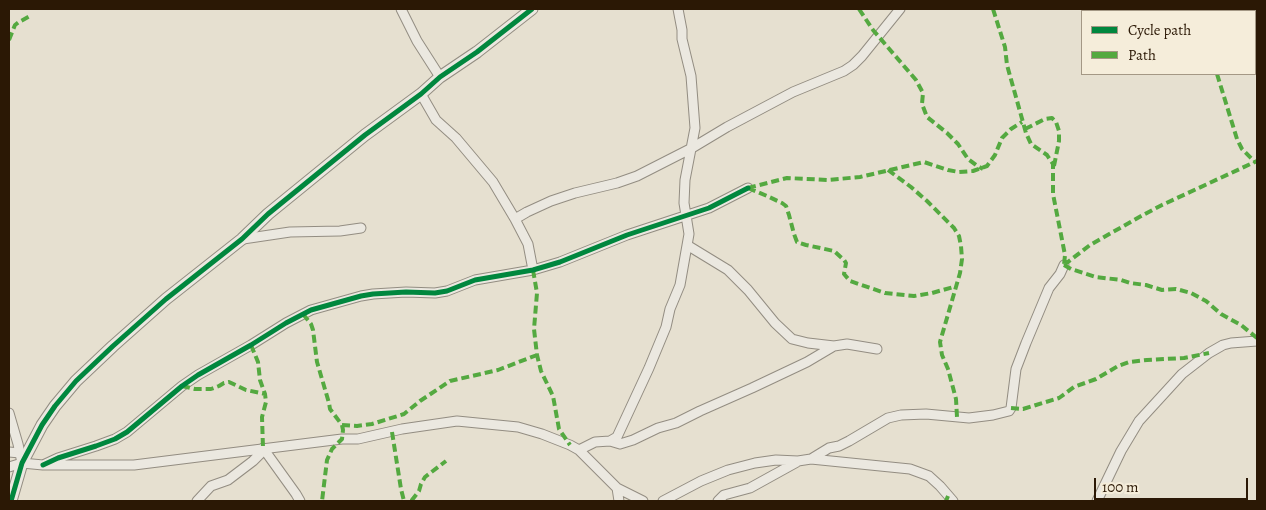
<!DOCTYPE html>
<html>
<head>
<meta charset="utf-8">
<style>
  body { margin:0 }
  #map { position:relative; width:1266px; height:510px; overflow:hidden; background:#e6e0d0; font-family:Alegreya,serif }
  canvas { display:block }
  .frame { position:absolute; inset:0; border:10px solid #2b1805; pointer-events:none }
  .legend { position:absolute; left:1081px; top:10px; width:175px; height:65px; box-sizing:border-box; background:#f5edda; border:1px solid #a49885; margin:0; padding:6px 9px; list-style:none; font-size:15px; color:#2b1805 }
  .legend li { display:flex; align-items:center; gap:10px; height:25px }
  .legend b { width:25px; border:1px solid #a49885 }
  .scale { position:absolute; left:1094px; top:478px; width:154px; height:22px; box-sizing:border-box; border:2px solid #2b1805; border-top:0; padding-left:6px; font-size:15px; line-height:18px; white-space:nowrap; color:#2b1805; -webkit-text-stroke:4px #f5edda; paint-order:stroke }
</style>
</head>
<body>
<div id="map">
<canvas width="1266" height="510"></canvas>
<div class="frame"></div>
<ul class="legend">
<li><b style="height:6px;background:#00873e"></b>Cycle path</li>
<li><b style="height:6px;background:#54a940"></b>Path</li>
</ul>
<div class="scale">100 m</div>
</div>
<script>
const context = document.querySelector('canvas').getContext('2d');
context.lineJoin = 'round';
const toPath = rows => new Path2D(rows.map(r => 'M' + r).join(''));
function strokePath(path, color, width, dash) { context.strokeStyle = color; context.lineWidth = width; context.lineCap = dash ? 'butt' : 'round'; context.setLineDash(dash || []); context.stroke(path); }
const minor = toPath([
  [401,9,417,41,440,77],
  [421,94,436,120,456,138,493,182,515,219,528,244,533,270],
  [515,219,527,212,551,201,575,193,617,183,637,176,692,148,727,127,793,92,844,71,853,65,862,56,900,9],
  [243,239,290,232,340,231,361,228],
  [687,245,728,270,748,290,775,323,792,339,808,343,834,346,847,344,877,349],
  [9,413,18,444,22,463],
  [610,441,620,444,633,440,658,428,676,423,700,411,752,388,807,362,834,346],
  [579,450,595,442,610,441,617,437,649,368,666,327,670,309,680,285,689,234,684,203,685,180,695,128,691,76,682,39,682,30,678,9],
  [9,452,20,453],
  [811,459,829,448,839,446,849,441,888,418,901,415,926,414,969,418,993,415,1009,411,1011,408,1016,369,1026,343,1049,288,1060,274,1064,265],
  [43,465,58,458,96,446,115,439,127,432,182,386,198,375,251,345,286,323,311,310,361,296,373,294,406,292,435,293,447,291,475,280,533,270,560,262,627,235,709,208,748,188],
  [9,467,22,463,43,465,134,465,342,439,358,439,402,429,457,421,518,427,542,434,570,445,579,450,617,488,643,501],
  [617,488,619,501],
  [197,501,211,486,228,480,253,461,260,454,263,448,296,494,300,501],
  [663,501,701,481,728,470,755,463,776,460,798,461,811,459,910,469,929,476,940,486,953,501],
  [718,501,724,495,750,488,797,462],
  [1097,501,1121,451,1139,421,1182,374,1209,353,1223,345,1231,343,1257,341]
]);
const tertiary = toPath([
  [11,501,22,463,42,425,55,406,76,381,113,346,166,299,242,239,268,214,365,135,421,94,440,77,477,52,532,9]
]);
strokePath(minor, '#938d82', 11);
strokePath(tertiary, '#938d82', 13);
strokePath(minor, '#ebe8e0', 9);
strokePath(tertiary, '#ebe8e0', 11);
strokePath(toPath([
  [859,9,873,30,916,80,923,93,922,104,927,117,947,133,958,144,968,159,976,165,983,169],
  [993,9,1005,47,1007,65,1026,133,1031,144,1047,155,1053,164,1053,194,1065,255,1064,265],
  [1195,9,1195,11],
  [9,40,15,25,19,22,30,16],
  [1217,74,1237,139,1242,149,1255,162],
  [1025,129,1045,119,1052,118,1056,122,1059,131,1059,141,1054,166],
  [888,170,911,187,927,201,954,228,959,236,961,246,962,259,960,273,940,342,942,355,948,369,956,399,957,417],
  [748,188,787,178,828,180,860,177,924,162,948,170,959,172,973,171,987,166,995,155,1002,138,1011,129,1022,122],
  [748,188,767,196,782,203,786,206,789,215,794,234,797,242,806,245,834,251,844,260,846,263,844,274,850,281,885,293,914,296,932,293,957,286],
  [1064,265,1090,245,1143,215,1162,205,1257,161],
  [1064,265,1071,269,1096,277,1121,280,1130,283,1146,285,1162,290,1176,289,1191,293,1206,301,1221,314,1241,325,1257,338],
  [533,270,537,293,534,329,537,355,541,371,553,396,559,429,570,445],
  [303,314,311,324,313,330,317,362,329,403,330,409,342,425,343,430,342,439,332,449,327,460,322,501],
  [251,345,258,362,260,380,265,394,266,402,262,417,263,448],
  [182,386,195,389,211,389,219,386,224,383,229,382,246,390,265,394],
  [1011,408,1023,409,1059,398,1074,387,1096,379,1118,366,1129,362,1147,360,1184,358,1209,353],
  [342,425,357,426,372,424,404,414,420,401,450,381,498,370,537,355],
  [392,432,401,489,404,501],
  [412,501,412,500,419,491,421,484,425,477,446,461],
  [946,501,948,496]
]), '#54a940', 4, [8, 4]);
strokePath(toPath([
  [43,465,58,458,96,446,115,439,127,432,182,386,198,375,251,345,286,323,311,310,361,296,373,294,406,292,435,293,447,291,475,280,533,270,560,262,627,235,709,208,748,188],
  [11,501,22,463,42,425,55,406,76,381,113,346,166,299,242,239,268,214,365,135,421,94,440,77,477,52,532,9]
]), '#00873e', 5);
</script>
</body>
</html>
